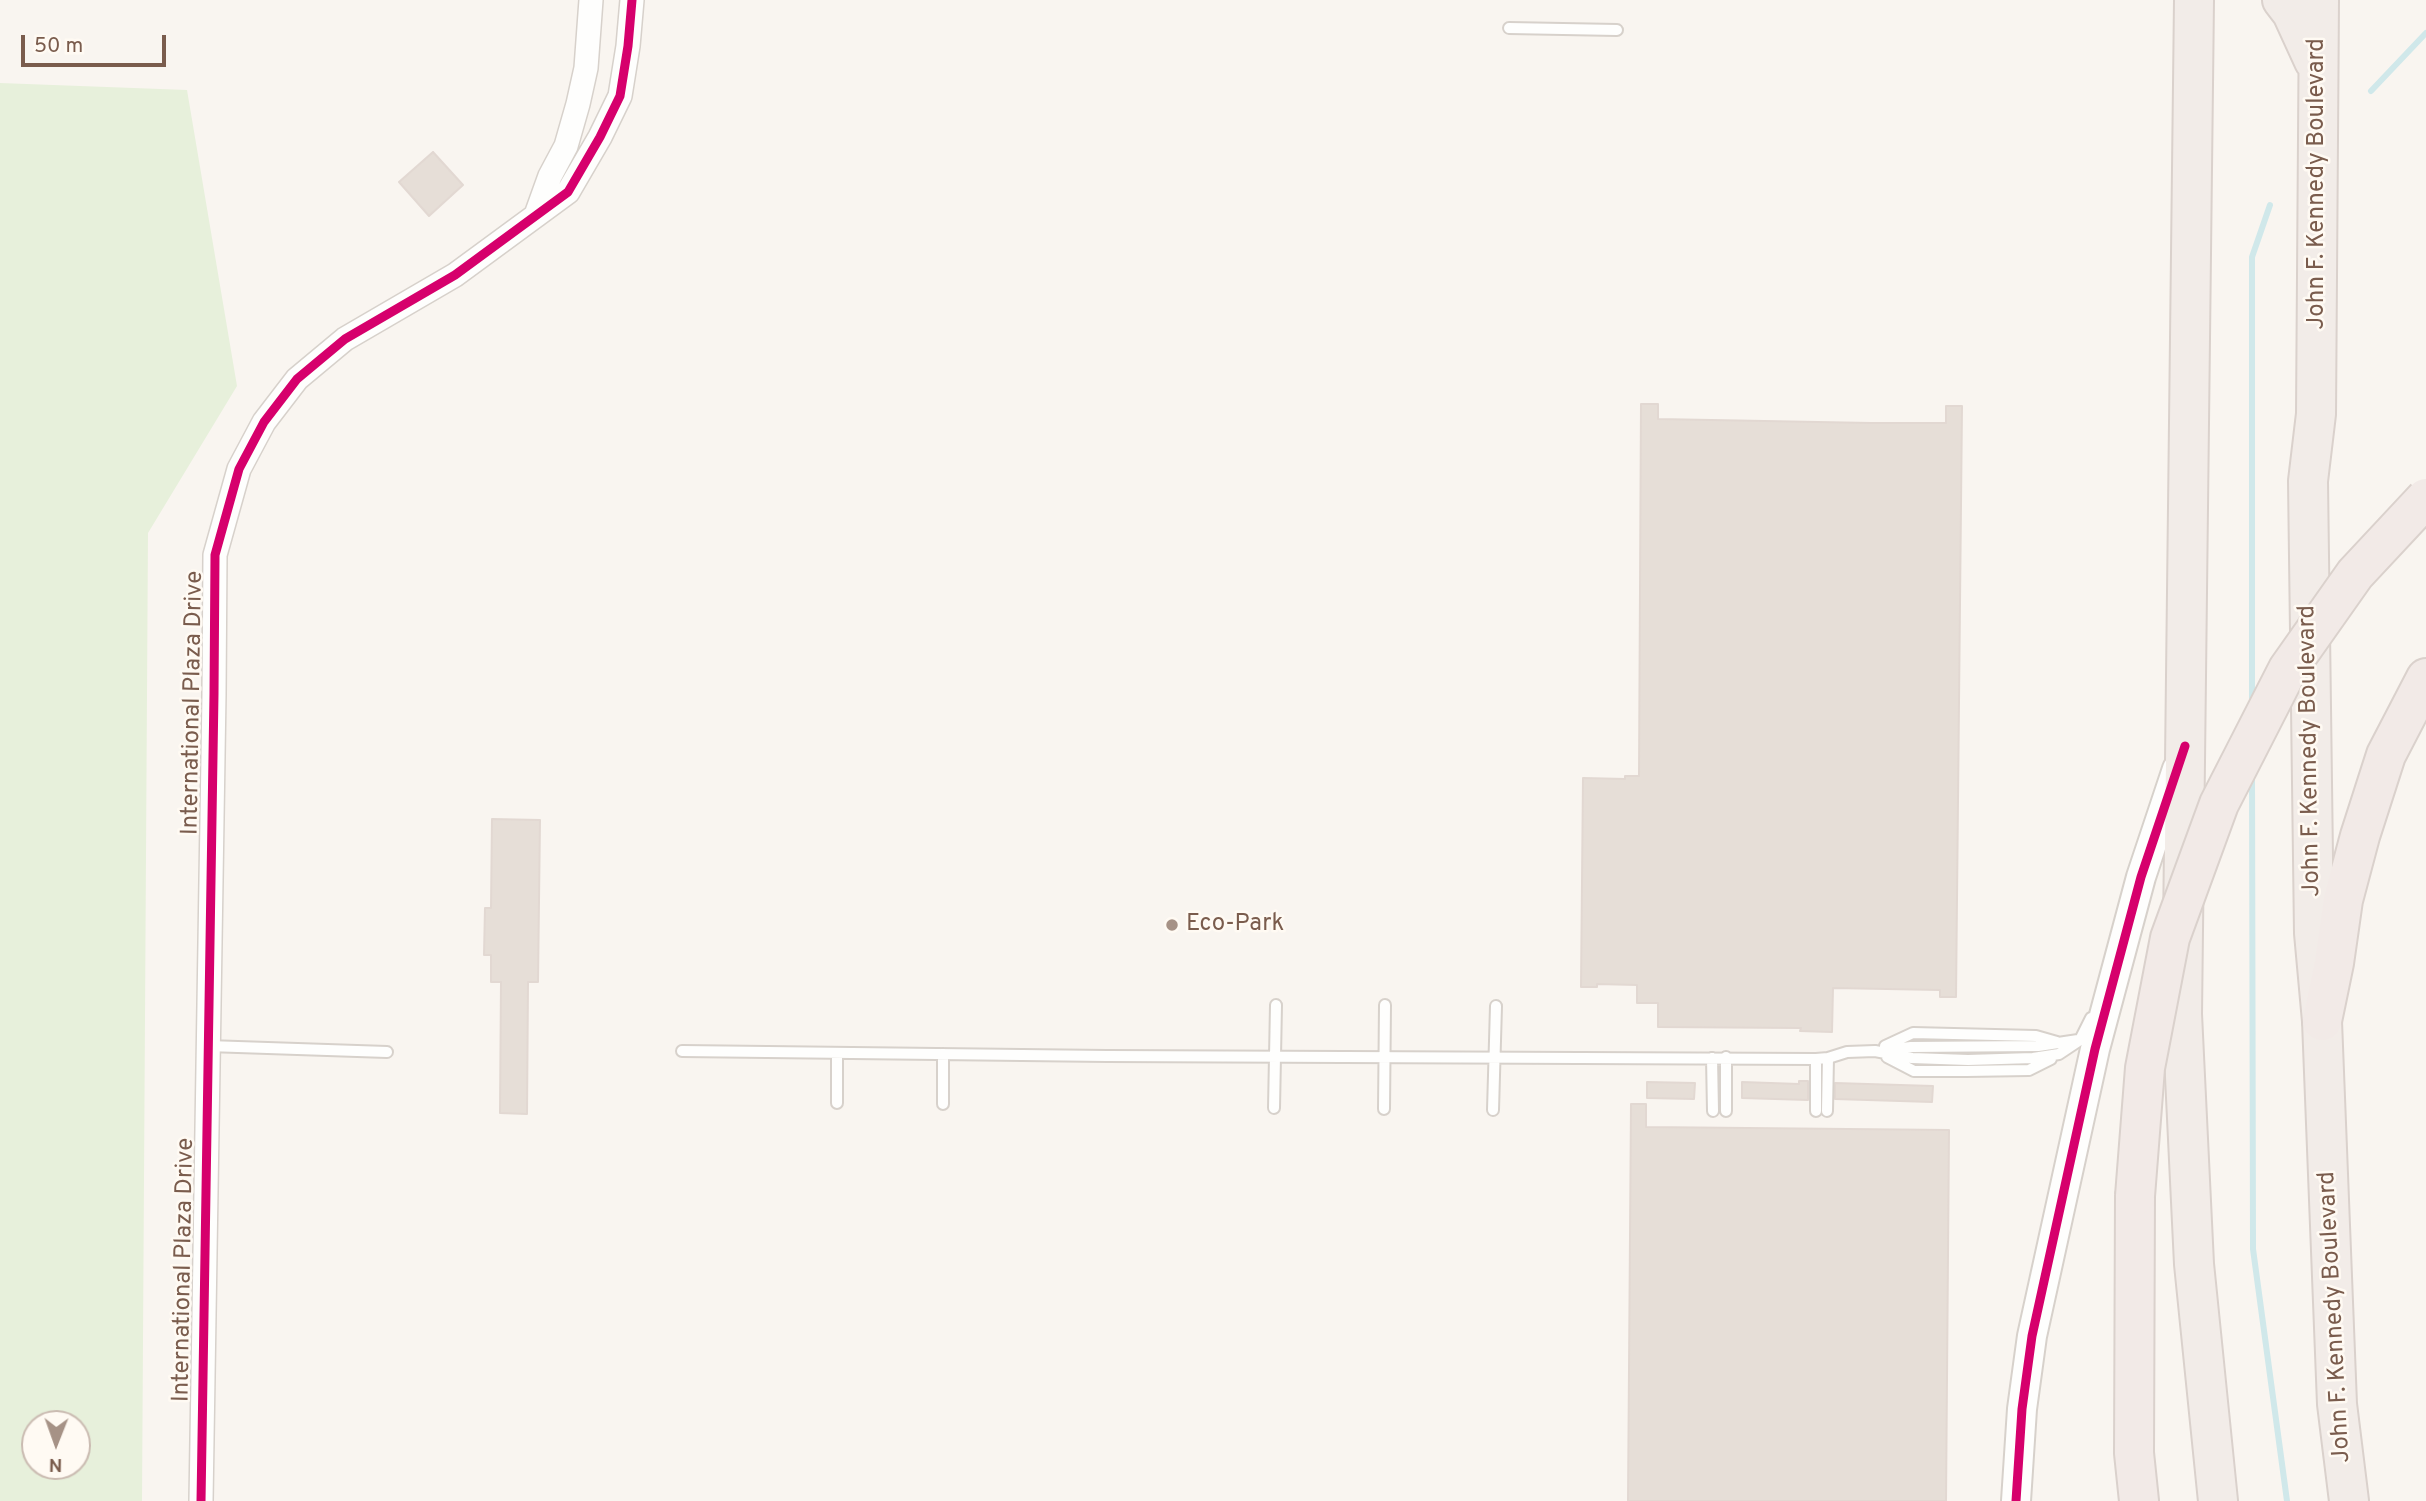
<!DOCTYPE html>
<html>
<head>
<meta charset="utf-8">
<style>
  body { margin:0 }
  #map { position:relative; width:2426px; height:1501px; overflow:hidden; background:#f9f5f0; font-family:Overpass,sans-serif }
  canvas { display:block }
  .north { position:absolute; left:21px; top:1410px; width:70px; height:70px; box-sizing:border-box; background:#fffaf3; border:2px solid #cabbb1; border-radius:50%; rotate:181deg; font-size:19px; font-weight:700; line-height:28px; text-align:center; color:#7a5c4d }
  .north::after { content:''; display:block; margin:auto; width:24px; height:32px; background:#a69286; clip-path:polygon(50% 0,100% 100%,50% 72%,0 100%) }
  .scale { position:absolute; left:21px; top:35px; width:145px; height:32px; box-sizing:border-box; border:4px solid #7a5c4d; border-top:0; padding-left:9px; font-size:21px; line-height:24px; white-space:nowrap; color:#7a5c4d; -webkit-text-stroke:5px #fffaf3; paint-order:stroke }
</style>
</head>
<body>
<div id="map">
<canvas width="2426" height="1501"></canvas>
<div class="north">N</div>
<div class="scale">50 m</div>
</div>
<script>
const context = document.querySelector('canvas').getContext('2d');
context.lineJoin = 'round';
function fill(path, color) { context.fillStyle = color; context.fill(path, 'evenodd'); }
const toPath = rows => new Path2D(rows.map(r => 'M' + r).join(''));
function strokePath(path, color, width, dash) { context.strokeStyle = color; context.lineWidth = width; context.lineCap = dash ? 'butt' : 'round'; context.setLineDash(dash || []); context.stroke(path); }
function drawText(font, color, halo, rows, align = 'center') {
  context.font = font + ' Overpass,sans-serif'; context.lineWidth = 5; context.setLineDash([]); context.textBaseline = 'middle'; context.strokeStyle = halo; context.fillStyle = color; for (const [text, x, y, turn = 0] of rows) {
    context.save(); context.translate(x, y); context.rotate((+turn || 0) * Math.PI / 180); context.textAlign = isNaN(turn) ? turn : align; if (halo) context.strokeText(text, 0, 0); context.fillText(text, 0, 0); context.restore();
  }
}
fill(toPath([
  [0,83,187,90,237,386,148,533,142,1501,0,1501],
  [35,1424,77,1424,77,1466,35,1466]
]), '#e7f0db');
strokePath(toPath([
  [2371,91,2426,33],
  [2252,704,2252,257,2270,205],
  [2252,775,2253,1249,2287,1501]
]), '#d0e8ea', 6);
const building = toPath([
  [433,152,463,185,429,216,399,182,433,152],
  [1641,404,1658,404,1658,419,1871,423,1946,423,1946,406,1962,406,1956,997,1940,997,1940,990,1833,988,1832,1032,1800,1031,1801,1028,1658,1027,1658,1003,1637,1003,1637,985,1597,984,1597,987,1581,987,1583,778,1625,779,1625,776,1639,776,1641,404],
  [492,819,540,820,538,982,528,982,527,1114,500,1113,501,982,491,982,491,955,484,955,485,908,491,908,492,819],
  [1799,1081,1808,1081,1808,1100,1742,1098,1742,1082,1799,1084,1799,1081],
  [1647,1082,1695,1083,1694,1099,1647,1098,1647,1082],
  [1835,1083,1933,1086,1932,1102,1835,1099,1835,1083],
  [1631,1104,1646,1104,1646,1127,1949,1130,1946,1501,1628,1501,1631,1104]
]);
fill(building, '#e6ded7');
strokePath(building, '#e2d8d2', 2);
const service = toPath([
  [1509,28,1617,30],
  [208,1046,387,1052],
  [1885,1046,1913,1033,2036,1036,2057,1042],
  [1885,1050,1911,1047,2038,1046,2078,1040],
  [682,1051,1107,1056,1816,1059,1828,1058,1847,1052,1875,1051,1912,1058,1968,1060,2033,1058,2059,1054,2080,1040,2091,1018],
  [943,1054,943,1104],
  [1887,1057,1914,1071,1966,1071,2029,1070,2051,1059],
  [1712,1058,1713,1111],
  [837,1103,837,1053],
  [1274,1108,1276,1005],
  [1384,1109,1385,1005],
  [1493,1110,1496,1006],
  [1726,1111,1726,1057],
  [1816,1111,1816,1059],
  [1827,1111,1828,1058]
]);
const minor = toPath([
  [536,215,550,176,566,146,578,104,586,68,591,0],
  [201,1501,214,694,215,555,239,469,264,422,297,379,345,339,455,275,568,192,600,137,620,96,628,46,632,0]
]);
const tertiary = toPath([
  [2016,1501,2022,1409,2032,1336,2095,1049,2141,877,2177,769]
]);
const trunk = toPath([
  [2194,0,2182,1014,2194,1264,2218,1501],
  [2282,0,2292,13,2314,61],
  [2319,0,2316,414,2308,481,2314,933,2322,1021,2337,1404,2349,1501]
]);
const motorway = toPath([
  [2322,1021,2334,963,2343,900,2360,836,2386,755,2426,678],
  [2135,1196,2134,1453,2139,1501]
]);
strokePath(service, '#d7d1cb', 14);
strokePath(minor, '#d7d1cb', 26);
strokePath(tertiary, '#d7d1cb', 32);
strokePath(trunk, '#dad1cc', 42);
strokePath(motorway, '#dad1cc', 42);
strokePath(service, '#fefefd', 10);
strokePath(minor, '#fefefd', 23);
strokePath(tertiary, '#fefefd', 28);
strokePath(trunk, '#f2ece8', 38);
strokePath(motorway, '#f2eae7', 38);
const motorwayBridge = toPath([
  [2135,1196,2145,1068,2170,938,2219,804,2288,669,2355,574,2426,498]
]);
strokePath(motorwayBridge, '#dad1cc', 42, []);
strokePath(motorwayBridge, '#f2eae7', 38);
strokePath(toPath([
  [201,1501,214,694,215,555,239,469,264,422,297,379,345,339,455,275,568,192,600,137,620,96,628,46,632,0],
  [2016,1501,2022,1409,2032,1336,2095,1049,2141,877,2185,746]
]), '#d6006c', 9);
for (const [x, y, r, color] of [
  [1172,925,7,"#a69286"]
]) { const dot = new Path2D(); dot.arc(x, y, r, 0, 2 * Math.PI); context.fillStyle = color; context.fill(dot); strokePath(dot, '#fffaf3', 2.5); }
drawText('24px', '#7a5c4d', '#fffaf3', [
  ["John F. Kennedy Boulevard",2318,184,-90],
  ["International Plaza Drive",194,703,-89],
  ["John F. Kennedy Boulevard",2311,751,-91],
  ["International Plaza Drive",185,1270,-89],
  ["John F. Kennedy Boulevard",2336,1317,-93]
]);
drawText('24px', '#7a5c4d', '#fffaf3', [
  ["Eco-Park",1186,925]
], 'left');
</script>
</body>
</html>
